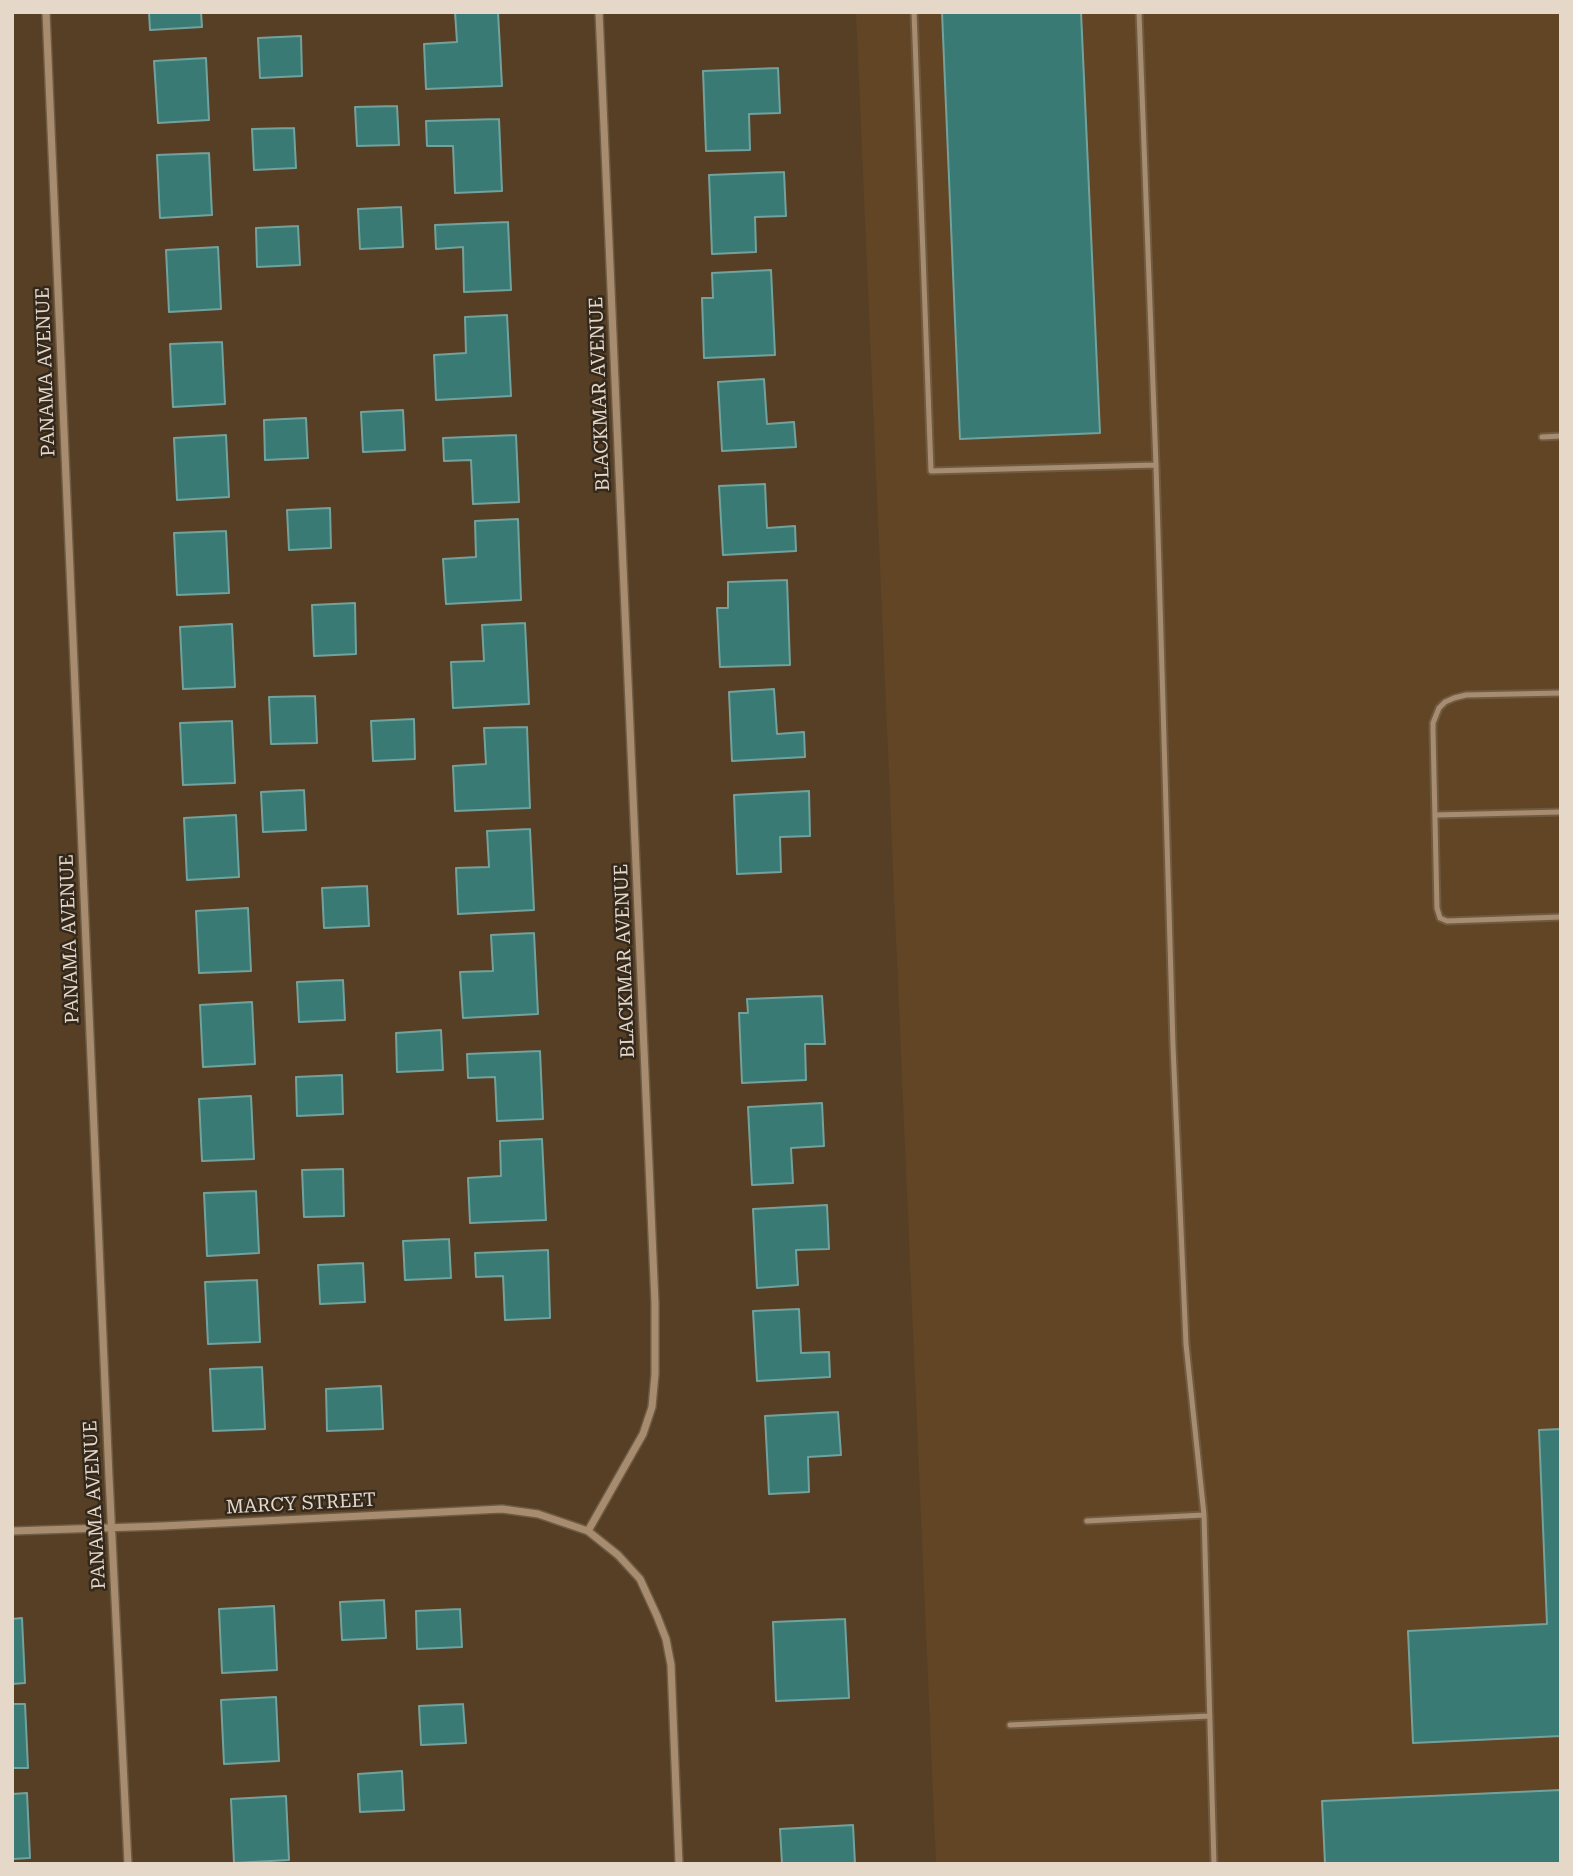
<!DOCTYPE html>
<html>
<head>
<meta charset="utf-8">
<style>
  body { margin:0 }
  #map { position:relative; width:1573px; height:1876px; overflow:hidden; background:#563f25; font-family:"Roboto Serif",serif }
  canvas { display:block }
  .frame { position:absolute; inset:0; border:14px solid #e6d8c9; pointer-events:none }
</style>
</head>
<body>
<div id="map">
<canvas width="1573" height="1876"></canvas>
<div class="frame"></div>
</div>
<script>
const context = document.querySelector('canvas').getContext('2d');
context.lineJoin = 'round';
function fill(path, color) { context.fillStyle = color; context.fill(path, 'evenodd'); }
const toPath = rows => new Path2D(rows.map(r => 'M' + r).join(''));
function strokePath(path, color, width, dash) { context.strokeStyle = color; context.lineWidth = width; context.lineCap = dash ? 'butt' : 'round'; context.setLineDash(dash || []); context.stroke(path); }
function drawText(font, color, halo, rows, align = 'center') {
  context.font = font + ' "Roboto Serif",serif'; context.lineWidth = 5; context.setLineDash([]); context.textBaseline = 'middle'; context.strokeStyle = halo; context.fillStyle = color; for (const [text, x, y, turn = 0] of rows) {
    context.save(); context.translate(x, y); context.rotate((+turn || 0) * Math.PI / 180); context.textAlign = isNaN(turn) ? turn : align; if (halo) context.strokeText(text, 0, 0); context.fillText(text, 0, 0); context.restore();
  }
}
fill(toPath([
  [856,12,1561,12,1561,1864,936,1864]
]), '#624525');
const building = toPath([
  [149,12,201,12,202,27,150,30,149,12],
  [455,12,498,12,502,86,426,89,424,44,457,42,455,12],
  [942,12,1081,12,1100,433,960,439,942,12],
  [301,36,302,76,260,78,258,38,301,36],
  [206,58,209,120,158,123,154,61,206,58],
  [778,68,780,113,749,114,750,150,706,151,703,71,778,68],
  [397,106,399,145,357,146,355,107,397,106],
  [499,119,502,191,455,193,453,146,427,146,426,121,499,119],
  [294,128,296,168,254,170,252,129,294,128],
  [209,153,212,215,160,218,157,155,209,153],
  [784,172,786,216,755,217,756,252,712,254,709,175,784,172],
  [401,207,403,247,360,249,358,209,401,207],
  [508,222,511,290,464,292,463,247,436,249,435,225,508,222],
  [298,226,300,265,257,267,256,228,298,226],
  [218,247,221,309,169,312,166,250,218,247],
  [771,270,775,355,704,358,702,298,713,298,712,273,771,270],
  [507,315,511,396,436,400,434,355,466,353,465,317,507,315],
  [222,342,225,404,173,407,170,344,222,342],
  [764,379,767,424,794,422,796,447,722,451,718,382,764,379],
  [403,410,405,450,363,452,361,412,403,410],
  [306,418,308,458,265,460,264,420,306,418],
  [226,435,229,497,177,500,174,438,226,435],
  [516,435,519,502,473,504,471,460,444,461,443,438,516,435],
  [765,484,767,528,795,526,796,551,723,555,719,486,765,484],
  [330,508,331,548,289,550,287,510,330,508],
  [518,519,521,600,446,604,443,559,476,557,475,521,518,519],
  [226,531,229,593,177,595,174,533,226,531],
  [787,580,790,665,720,667,717,608,728,608,728,582,787,580],
  [355,603,356,654,314,656,312,605,355,603],
  [525,623,529,704,453,708,451,662,484,661,482,625,525,623],
  [232,624,235,687,183,689,180,627,232,624],
  [774,689,777,734,804,732,805,757,732,761,729,692,774,689],
  [315,696,317,743,271,744,269,697,315,696],
  [414,719,415,759,373,761,371,721,414,719],
  [232,721,235,783,183,785,180,723,232,721],
  [527,727,530,808,455,811,453,766,486,764,484,728,527,727],
  [304,790,306,830,263,832,261,792,304,790],
  [809,791,810,836,780,837,781,872,737,874,734,795,809,791],
  [236,815,239,877,187,880,184,818,236,815],
  [530,829,534,910,458,914,456,868,489,867,487,831,530,829],
  [367,886,369,926,324,928,322,888,367,886],
  [248,908,251,971,199,973,196,911,248,908],
  [534,933,538,1014,463,1018,460,972,493,971,491,935,534,933],
  [343,980,345,1020,299,1022,297,982,343,980],
  [822,996,825,1044,805,1044,806,1080,742,1083,739,1013,748,1013,747,999,822,996],
  [252,1002,255,1064,203,1067,200,1005,252,1002],
  [441,1030,443,1070,397,1072,396,1033,441,1030],
  [540,1051,543,1119,497,1121,495,1077,468,1078,467,1054,540,1051],
  [342,1075,343,1114,297,1116,296,1077,342,1075],
  [251,1096,254,1159,202,1161,199,1099,251,1096],
  [822,1103,824,1146,791,1148,793,1183,752,1185,748,1107,822,1103],
  [542,1139,546,1220,470,1223,468,1178,501,1176,500,1141,542,1139],
  [343,1169,344,1216,304,1217,302,1170,343,1169],
  [256,1191,259,1253,207,1256,204,1193,256,1191],
  [827,1205,829,1249,796,1250,798,1285,757,1288,753,1209,827,1205],
  [449,1239,451,1278,405,1280,403,1241,449,1239],
  [548,1250,550,1318,505,1320,503,1276,476,1277,475,1253,548,1250],
  [363,1263,365,1302,320,1304,318,1265,363,1263],
  [257,1280,260,1342,208,1344,205,1282,257,1280],
  [799,1309,801,1353,829,1352,830,1377,757,1381,753,1311,799,1309],
  [262,1367,265,1429,213,1431,210,1369,262,1367],
  [381,1386,383,1429,327,1431,326,1389,381,1386],
  [838,1412,841,1455,808,1457,809,1492,769,1494,765,1416,838,1412],
  [1561,1429,1561,1736,1413,1743,1408,1631,1547,1624,1539,1430,1561,1429],
  [384,1600,386,1638,342,1640,340,1602,384,1600],
  [274,1606,277,1670,222,1673,219,1609,274,1606],
  [460,1609,462,1647,417,1649,416,1611,460,1609],
  [22,1618,25,1683,12,1684,12,1619,22,1618],
  [845,1619,849,1698,776,1701,773,1622,845,1619],
  [276,1697,279,1761,224,1764,221,1700,276,1697],
  [12,1704,25,1704,28,1768,12,1768,12,1704],
  [463,1704,466,1743,421,1745,419,1706,463,1704],
  [402,1771,404,1810,360,1812,358,1774,402,1771],
  [1561,1790,1561,1864,1325,1864,1322,1801,1561,1790],
  [27,1793,30,1858,12,1859,12,1794,27,1793],
  [286,1796,289,1860,234,1863,231,1799,286,1796],
  [853,1825,855,1864,782,1864,780,1829,853,1825]
]);
fill(building, '#3a7a74');
strokePath(building, '#73a29d', 2);
const service = toPath([
  [914,12,931,471,1156,465,1139,12],
  [1542,437,1561,436],
  [1156,465,1173,1046,1186,1344,1204,1515,1214,1864],
  [1561,693,1466,695,1454,698,1445,702,1439,708,1433,723,1433,731,1437,908,1440,918,1447,921,1561,917],
  [1435,815,1561,812],
  [1087,1521,1204,1515],
  [1010,1725,1210,1716]
]);
const minor = toPath([
  [46,12,109,1477,128,1864],
  [12,1531,163,1526,502,1509,538,1514,588,1531,618,1555,640,1579,657,1616,666,1639,671,1665,679,1864],
  [588,1531,643,1434,652,1407,655,1374,655,1303,599,12]
]);
strokePath(service, '#6e5b43', 9);
strokePath(minor, '#6e5b43', 10);
strokePath(service, '#a78c70', 5);
strokePath(minor, '#a78c70', 7);
drawText('19px', '#e6d8c9', '#33281c', [
  ["PANAMA AVENUE",46,372,-92],
  ["BLACKMAR AVENUE",600,394,-92],
  ["PANAMA AVENUE",70,939,-92],
  ["BLACKMAR AVENUE",625,961,-92],
  ["MARCY STREET",301,1504,-3],
  ["PANAMA AVENUE",95,1505,-93]
]);
</script>
</body>
</html>
